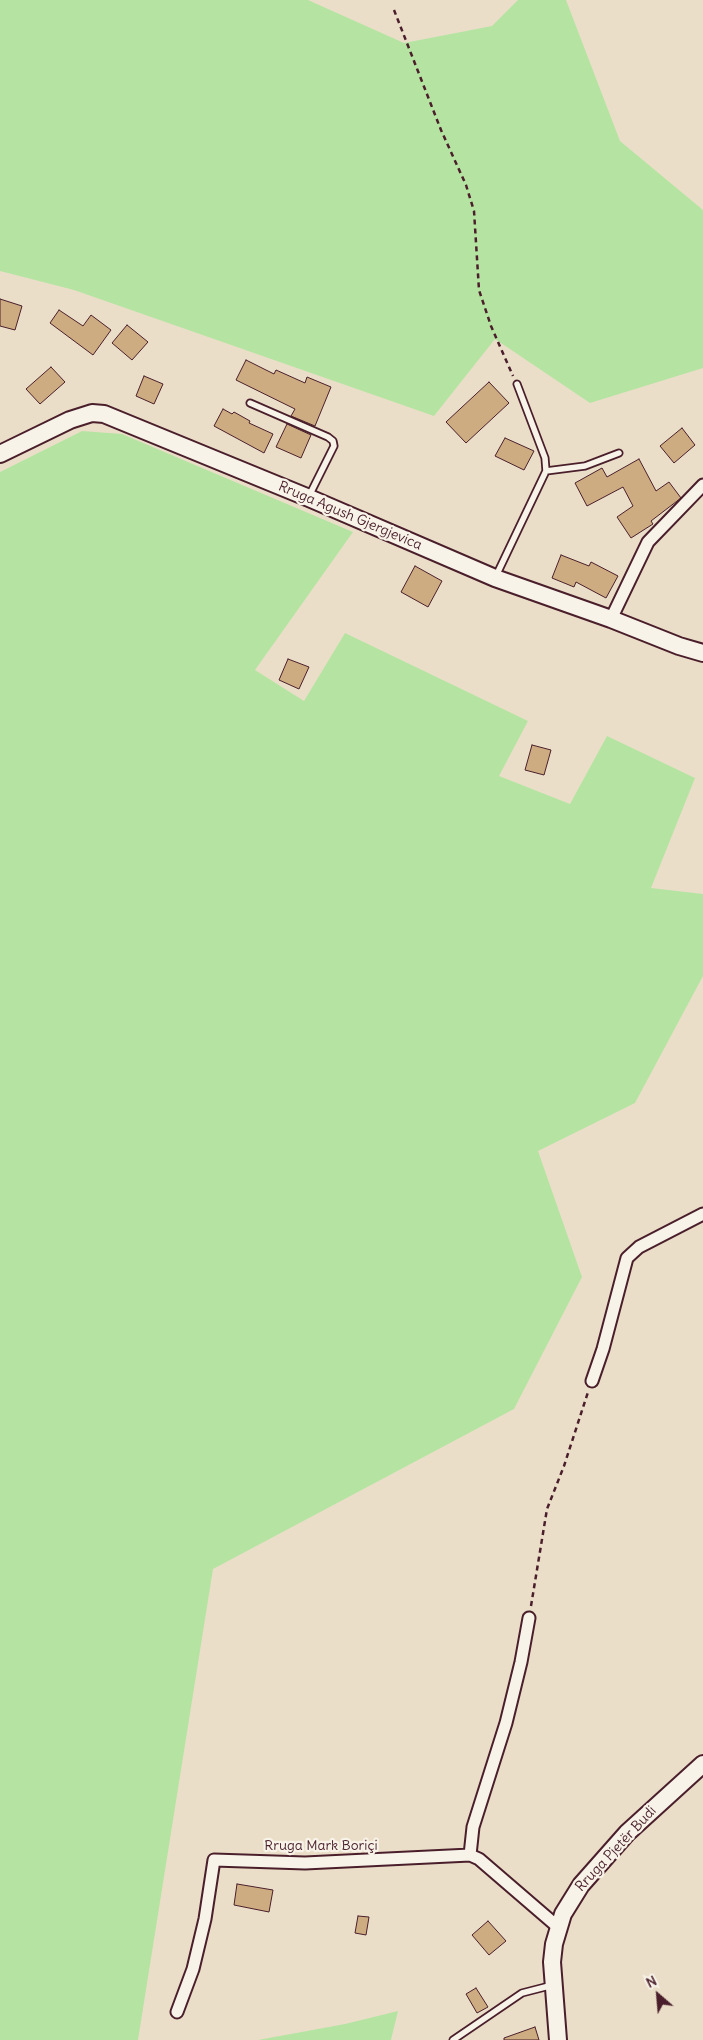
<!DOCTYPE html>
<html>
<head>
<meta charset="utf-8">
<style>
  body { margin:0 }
  #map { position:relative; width:703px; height:2040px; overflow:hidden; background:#ebdec9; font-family:Delius,sans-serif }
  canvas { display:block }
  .north { position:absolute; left:633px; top:1970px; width:50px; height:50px; -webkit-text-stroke:4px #f7f3e8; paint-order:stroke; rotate:333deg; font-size:14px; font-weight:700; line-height:20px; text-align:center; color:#4a1f2b }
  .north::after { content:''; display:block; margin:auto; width:18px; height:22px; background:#4a1f2b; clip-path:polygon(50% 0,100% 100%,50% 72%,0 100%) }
</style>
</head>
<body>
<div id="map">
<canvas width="703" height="2040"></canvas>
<div class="north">N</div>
</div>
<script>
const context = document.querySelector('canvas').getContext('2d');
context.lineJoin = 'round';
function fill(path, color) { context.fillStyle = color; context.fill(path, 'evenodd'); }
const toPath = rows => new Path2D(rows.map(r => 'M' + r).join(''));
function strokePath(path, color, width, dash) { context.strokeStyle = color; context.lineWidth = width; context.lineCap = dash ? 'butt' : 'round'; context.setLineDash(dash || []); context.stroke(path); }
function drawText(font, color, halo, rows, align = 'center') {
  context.font = font + ' Delius,sans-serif'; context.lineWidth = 4.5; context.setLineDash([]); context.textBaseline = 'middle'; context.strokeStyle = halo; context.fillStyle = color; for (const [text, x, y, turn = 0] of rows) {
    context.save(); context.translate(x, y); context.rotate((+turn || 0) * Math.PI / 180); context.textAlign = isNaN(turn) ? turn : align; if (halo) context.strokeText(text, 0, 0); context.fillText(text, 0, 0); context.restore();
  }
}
fill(toPath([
  [0,0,308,0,404,43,492,26,518,0,566,0,620,141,703,210,703,368,590,403,495,339,434,416,74,290,0,271],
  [82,431,122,434,353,532,255,670,304,701,345,633,528,721,499,776,570,804,607,736,695,778,651,888,703,894,703,976,635,1103,538,1151,582,1277,514,1409,213,1569,138,2040,0,2040,0,472],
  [398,2011,391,2040,258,2040,345,2024]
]), '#b5e4a2');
const building = toPath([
  [0,299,22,306,15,330,0,326,0,299],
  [59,310,83,326,91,315,111,330,93,355,50,323,59,310],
  [127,325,148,342,132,360,112,343,127,325],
  [246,360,274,374,276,370,305,383,307,377,331,387,315,426,291,416,295,409,236,380,246,360],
  [51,367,65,382,40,404,26,389,51,367],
  [144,376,163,384,154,404,136,396,144,376],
  [489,382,509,403,466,443,446,422,489,382],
  [223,409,232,414,234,412,250,421,249,423,273,434,264,453,214,426,223,409],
  [287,424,311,435,301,458,276,447,287,424],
  [682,428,695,445,674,463,660,446,682,428],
  [505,438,534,451,524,470,495,456,505,438],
  [639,459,656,491,669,482,681,498,651,521,653,524,631,538,617,517,633,506,623,487,587,506,575,483,602,468,607,477,639,459],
  [561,555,589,566,591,562,618,576,606,598,576,582,574,587,552,578,561,555],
  [415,566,442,581,428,607,401,592,415,566],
  [288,659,309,667,299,689,279,680,288,659],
  [532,745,551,750,544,775,525,770,532,745],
  [237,1884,273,1890,269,1912,234,1905,237,1884],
  [358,1916,369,1917,366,1935,355,1933,358,1916],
  [488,1921,506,1941,489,1955,472,1935,488,1921],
  [476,1988,488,2007,477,2013,466,1994,476,1988],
  [535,2027,539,2040,504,2040,504,2038,535,2027]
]);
fill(building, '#ceac81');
strokePath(building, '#4a1f2b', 1);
const lane = toPath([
  [250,403,328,437,333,441,334,446,309,496],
  [546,471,585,466,619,453],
  [496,576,546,471,545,458,517,384],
  [453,2040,522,1993,553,1985]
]);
const street = toPath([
  [611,619,648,542,703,485],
  [592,1381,603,1349,627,1258,639,1247,703,1214],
  [470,1855,473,1827,506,1723,521,1662,529,1618],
  [177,2012,193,1969,205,1919,214,1860,305,1863,470,1855,479,1859,558,1927]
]);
const secondary = toPath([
  [0,454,70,420,92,413,104,414,309,498,495,578,611,619,679,646,703,653],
  [558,2040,552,1962,554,1944,563,1914,581,1885,627,1833,703,1764]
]);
strokePath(lane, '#4a1f2b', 9);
strokePath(street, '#4a1f2b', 15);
strokePath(secondary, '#4a1f2b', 20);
strokePath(toPath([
  [394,10,441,130,466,185,474,211,479,290,491,326,513,376],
  [531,1606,547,1509,564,1466,588,1392]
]), '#4a1f2b', 2.5, [5, 4]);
strokePath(lane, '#f7f3e8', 5.5);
strokePath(street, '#f7f3e8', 11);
strokePath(secondary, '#f7f3e8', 16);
drawText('14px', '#4a1f2b', '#f7f3e8', [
  ["Rruga Agush Gjergjevica",350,516,23],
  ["Rruga Mark Boriçi",321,1846],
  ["Rruga Pjetër Budi",616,1849,-47]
]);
</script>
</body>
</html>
